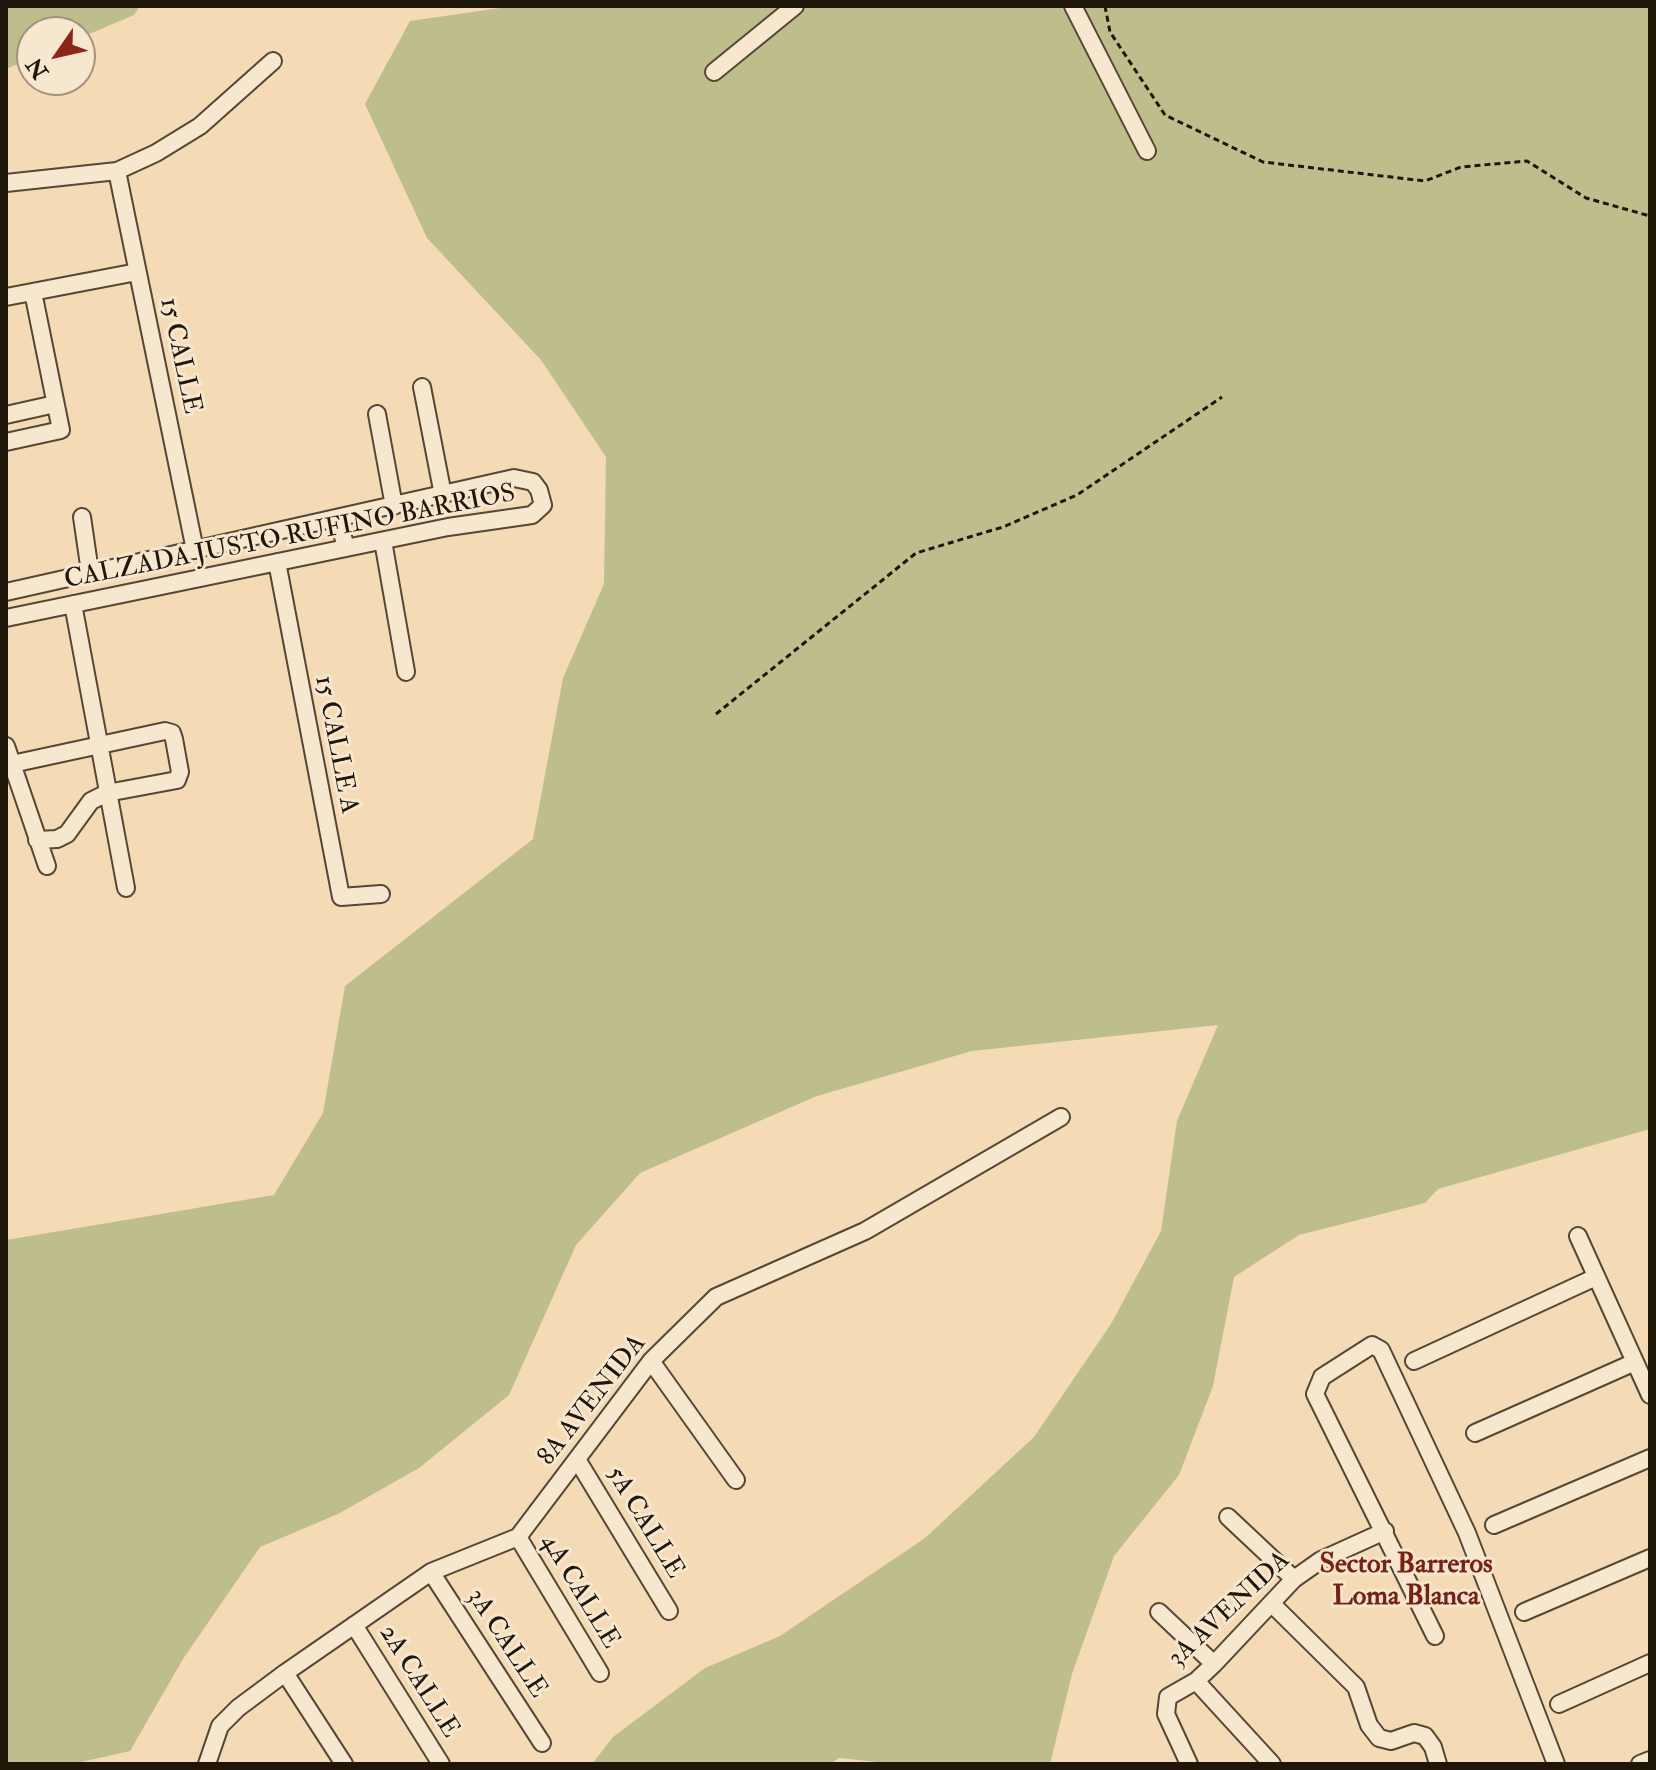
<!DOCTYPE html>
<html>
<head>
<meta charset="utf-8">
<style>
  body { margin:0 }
  #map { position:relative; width:1656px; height:1770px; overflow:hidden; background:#f4dab5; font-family:"IM FELL Double Pica",serif }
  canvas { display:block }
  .frame { position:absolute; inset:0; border:8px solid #1f160a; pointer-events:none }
  .north { position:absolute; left:16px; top:16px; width:80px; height:80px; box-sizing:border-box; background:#f8e7cf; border:2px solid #a19380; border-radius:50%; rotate:236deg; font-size:22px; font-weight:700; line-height:32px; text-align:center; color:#1f160a }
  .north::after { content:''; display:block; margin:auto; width:28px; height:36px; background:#8f2418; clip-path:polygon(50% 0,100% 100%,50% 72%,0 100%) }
</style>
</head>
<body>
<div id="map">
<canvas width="1656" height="1770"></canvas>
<div class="frame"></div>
<div class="north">N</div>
</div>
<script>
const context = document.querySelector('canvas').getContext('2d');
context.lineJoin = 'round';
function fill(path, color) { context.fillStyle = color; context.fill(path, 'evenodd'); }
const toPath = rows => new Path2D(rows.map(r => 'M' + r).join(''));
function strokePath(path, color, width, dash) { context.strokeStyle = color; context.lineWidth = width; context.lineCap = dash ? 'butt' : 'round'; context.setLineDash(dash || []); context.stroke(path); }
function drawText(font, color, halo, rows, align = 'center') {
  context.font = font + ' "IM FELL Double Pica",serif'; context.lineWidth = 6; context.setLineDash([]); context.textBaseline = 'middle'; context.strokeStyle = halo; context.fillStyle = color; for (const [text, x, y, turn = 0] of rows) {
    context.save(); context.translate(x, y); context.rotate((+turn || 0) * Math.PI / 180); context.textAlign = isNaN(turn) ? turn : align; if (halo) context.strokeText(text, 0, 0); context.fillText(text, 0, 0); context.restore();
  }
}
fill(toPath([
  [6,6,140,6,134,15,80,38,80,32,32,32,32,58,6,69],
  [514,6,1650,6,1650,1129,1438,1189,1425,1203,1299,1235,1234,1277,1213,1386,1179,1475,1114,1556,1072,1674,1050,1764,897,1764,839,1758,830,1764,592,1764,613,1737,705,1668,780,1636,925,1538,1034,1437,1111,1324,1161,1231,1177,1121,1218,1025,972,1051,817,1096,640,1173,576,1245,509,1395,419,1468,338,1514,260,1547,183,1659,130,1751,72,1764,6,1764,6,1240,274,1195,323,1113,345,986,533,839,563,678,604,584,606,457,541,360,427,238,365,104,410,21]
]), '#bebe8c');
const minor = toPath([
  [1073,6,1147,151],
  [714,72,795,6],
  [117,171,195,550],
  [6,183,117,171,156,153,200,126,273,61],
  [6,297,137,272],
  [422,387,443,495],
  [377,414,394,506],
  [6,415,55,404],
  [6,442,61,430,33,292],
  [82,517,90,572],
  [338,518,346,548],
  [383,541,406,672],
  [277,562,341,897,381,894],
  [6,592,514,478,533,482,539,490,543,505,532,515,448,527,6,618],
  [73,604,126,888],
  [6,746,47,866],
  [12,764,165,731,172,733,174,739,180,772,177,780,107,793,91,801,67,834,57,839,37,840],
  [1578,1236,1650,1395],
  [651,1361,736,1480],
  [1414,1361,1596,1277],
  [1475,1433,1635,1362],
  [578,1461,669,1611],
  [1228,1517,1294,1579],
  [1494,1525,1650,1458],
  [518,1537,600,1673],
  [431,1572,542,1743],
  [1273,1605,1356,1687,1369,1725,1379,1738,1391,1741,1414,1733,1425,1736,1433,1747,1438,1764],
  [1159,1612,1214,1664],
  [1524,1612,1650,1558],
  [354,1625,441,1764],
  [1435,1636,1315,1394,1322,1377,1372,1345,1381,1350,1467,1533,1556,1764],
  [285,1673,344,1764],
  [1196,1681,1272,1764],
  [1559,1704,1650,1663],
  [207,1764,220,1726,238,1708,285,1673,431,1572,518,1537,651,1361,716,1297,865,1231,1061,1117],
  [1189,1764,1166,1714,1168,1697,1196,1681,1214,1664,1294,1579,1321,1560,1385,1531],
  [1640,1764,1650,1760]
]);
strokePath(minor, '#544735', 20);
strokePath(toPath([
  [1105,6,1110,32,1165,115,1263,162,1425,181,1461,167,1527,161,1586,198,1650,216],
  [716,714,916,553,1003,527,1077,495,1222,397]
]), '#1f160a', 3, [6, 4]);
strokePath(minor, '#f8e7cf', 16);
drawText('26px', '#1f160a', '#f8e7cf', [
  ["15 CALLE",179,356,78],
  ["CALZADA JUSTO RUFINO BARRIOS",290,538,-11],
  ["15 CALLE A",335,745,79],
  ["8A AVENIDA",593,1401,-52],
  ["5A CALLE",644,1523,59],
  ["4A CALLE",579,1592,59],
  ["3A AVENIDA",1230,1610,-43],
  ["3A CALLE",506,1644,57],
  ["2A CALLE",418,1682,58]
]);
drawText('bold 28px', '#7a1f14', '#f8e7cf', [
  ["Sector Barreros",1406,1566],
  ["Loma Blanca",1406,1598]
]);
</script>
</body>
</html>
